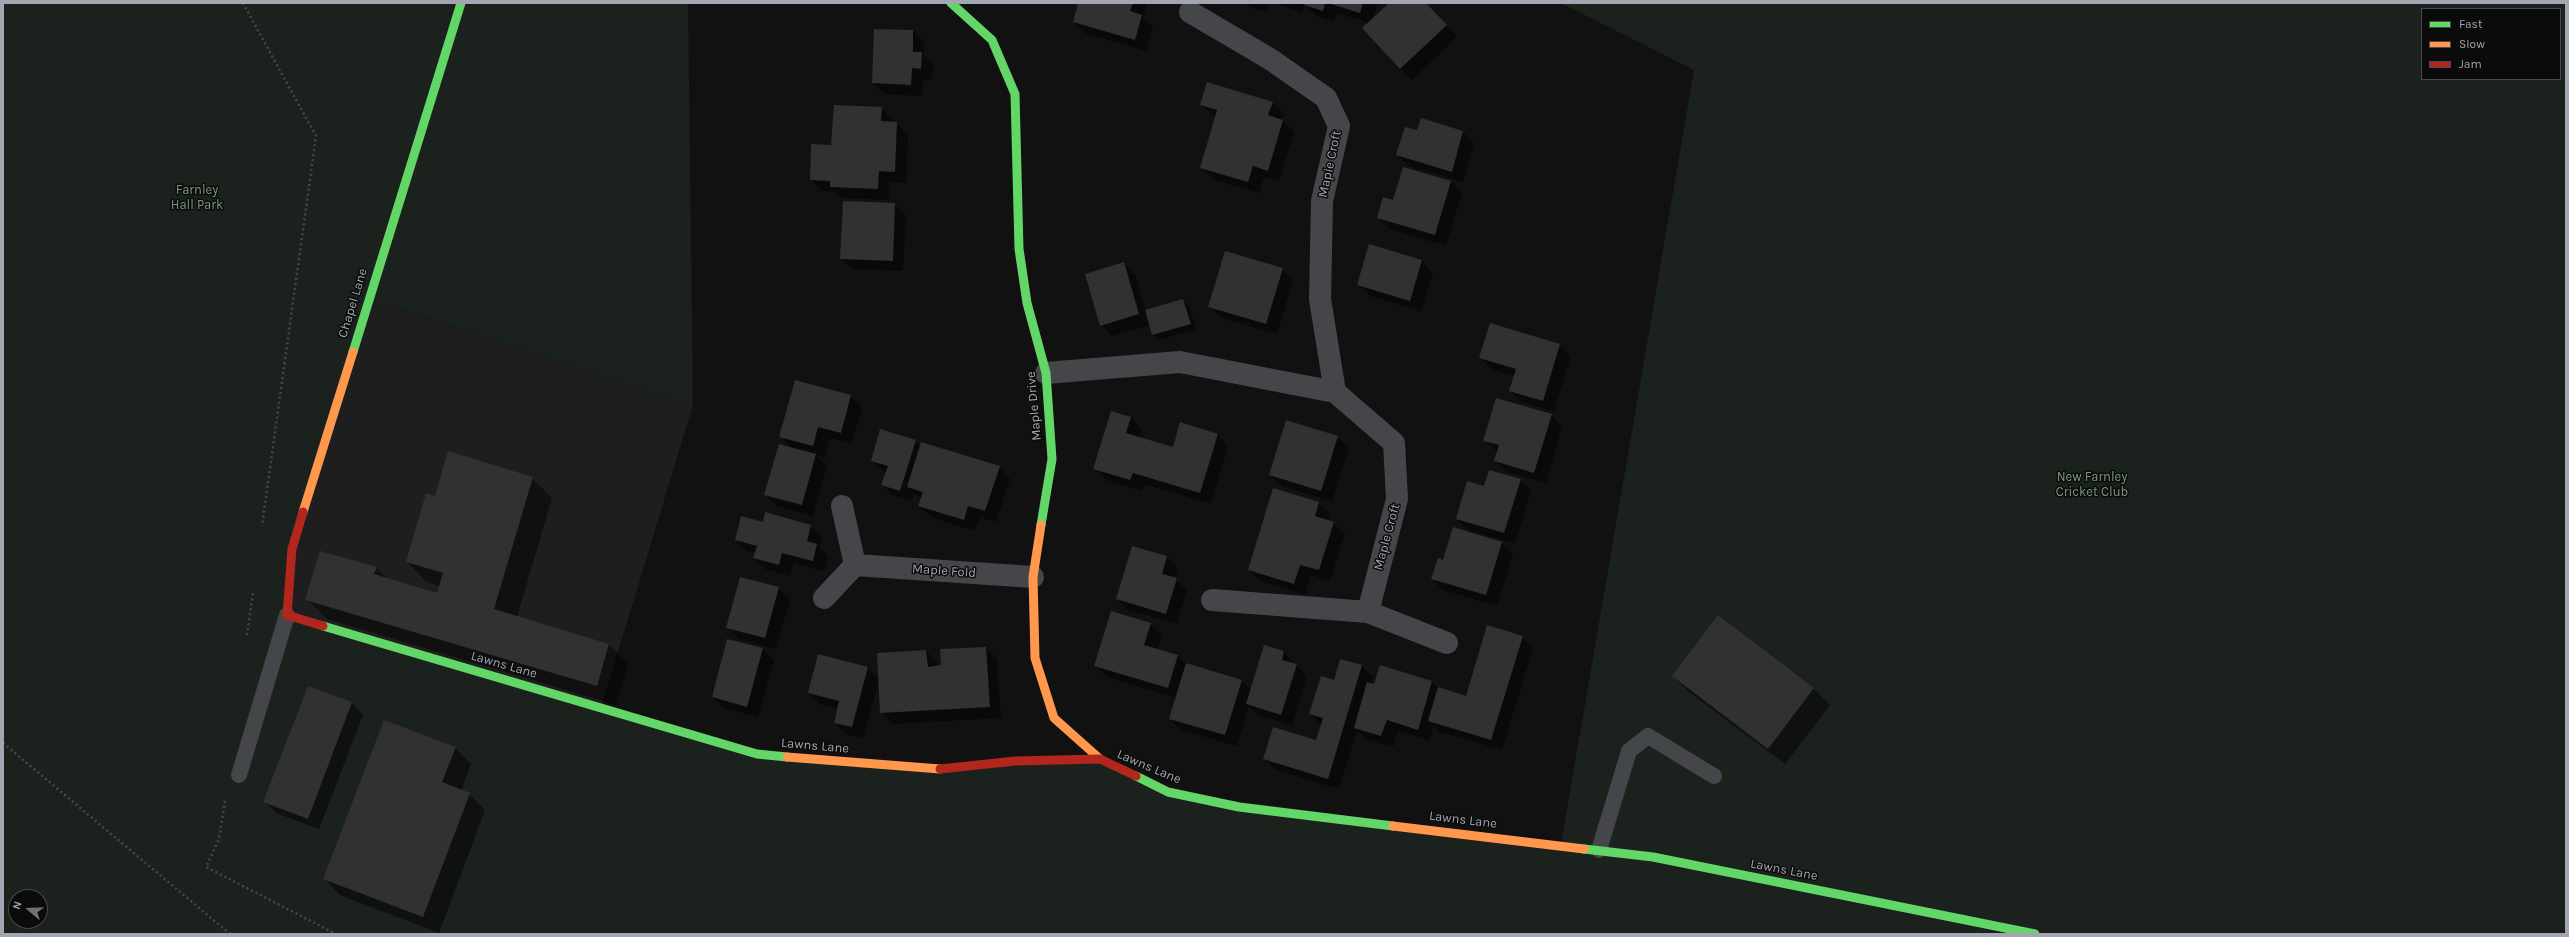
<!DOCTYPE html>
<html>
<head>
<meta charset="utf-8">
<style>
  body { margin:0 }
  #map { position:relative; width:2569px; height:937px; overflow:hidden; background:#111; font-family:Karla,sans-serif }
  canvas { display:block }
  .frame { position:absolute; inset:0; border:4px solid #a3a6b1; pointer-events:none }
  .legend { position:absolute; left:2421px; top:8px; width:140px; height:72px; box-sizing:border-box; background:#0b0b0c; border:1px solid #48494e; margin:0; padding:5px 7px; list-style:none; font-size:12px; color:#a3a6b1 }
  .legend li { display:flex; align-items:center; gap:8px; height:20px }
  .legend b { width:20px; border:1px solid #48494e }
  .north { position:absolute; left:8px; top:889px; width:40px; height:40px; box-sizing:border-box; background:#0b0b0c; border:1px solid #48494e; border-radius:50%; rotate:289deg; font-size:11px; font-weight:700; line-height:16px; text-align:center; color:#a3a6b1 }
  .north::after { content:''; display:block; margin:auto; width:14px; height:18px; background:#707279; clip-path:polygon(50% 0,100% 100%,50% 72%,0 100%) }
</style>
</head>
<body>
<div id="map">
<canvas width="2569" height="937"></canvas>
<div class="frame"></div>
<ul class="legend">
<li><b style="height:5px;background:#63d668"></b>Fast</li>
<li><b style="height:5px;background:#ff974d"></b>Slow</li>
<li><b style="height:5px;background:#b3261e"></b>Jam</li>
</ul>
<div class="north">N</div>
</div>
<script>
const context = document.querySelector('canvas').getContext('2d');
context.lineJoin = 'round';
function fill(path, color) { context.fillStyle = color; context.fill(path, 'evenodd'); }
const toPath = rows => new Path2D(rows.map(r => 'M' + r).join(''));
function strokePath(path, color, width, dash) { context.strokeStyle = color; context.lineWidth = width; context.lineCap = dash ? 'butt' : 'round'; context.setLineDash(dash || []); context.stroke(path); }
function drawText(font, color, halo, rows, align = 'center') {
  context.font = font + ' Karla,sans-serif'; context.lineWidth = 3; context.setLineDash([]); context.textBaseline = 'middle'; context.strokeStyle = halo; context.fillStyle = color; for (const [text, x, y, turn = 0] of rows) {
    context.save(); context.translate(x, y); context.rotate((+turn || 0) * Math.PI / 180); context.textAlign = isNaN(turn) ? turn : align; if (halo) context.strokeText(text, 0, 0); context.fillText(text, 0, 0); context.restore();
  }
}
fill(toPath([
  [368,299,693,405,601,708,287,615,292,549]
]), '#1e1e1f');
fill(toPath([
  [3,3,688,3,693,405,368,299,292,548,287,615,757,754,946,770,1100,759,1168,792,1561,844,1694,70,1561,3,2566,3,2566,934,3,934],
  [2422,9,2560,9,2560,79,2422,79],
  [16,897,40,897,40,921,16,921]
]), '#1b211c');
fill(toPath([
  [1080,3,1147,3,1143,17,1153,27,1146,51,1085,33,1074,22],
  [1246,3,1269,3,1266,12,1250,7],
  [1272,3,1378,3,1373,19,1390,3,1426,3,1457,37,1412,80,1363,28,1369,23,1337,13,1334,22,1317,16,1304,4,1302,12],
  [913,31,924,42,924,56,933,65,932,80,923,79,922,96,884,94,873,83],
  [1273,103,1284,114,1282,120,1294,132,1279,181,1264,177,1259,193,1212,179,1201,167,1216,117,1201,105],
  [881,108,892,119,892,123,896,123,908,134,906,183,890,182,889,200,842,198,836,192,822,191,811,180,832,146],
  [1421,119,1463,132,1474,143,1463,182,1409,166,1398,154,1418,132],
  [1451,182,1462,193,1446,246,1390,229,1379,218,1394,201],
  [894,204,906,216,903,271,853,269,841,258],
  [1370,245,1422,261,1433,273,1421,311,1370,296,1359,285],
  [1124,263,1135,275,1146,311,1183,300,1189,306,1196,329,1159,340,1153,334,1150,325,1112,336,1101,325],
  [1282,269,1293,280,1277,334,1221,318,1210,306],
  [1559,345,1571,356,1554,411,1521,402,1510,390,1514,376,1492,369,1481,358],
  [796,381,851,396,862,407,852,444,830,438,825,457,815,454,827,466,813,516,777,506,766,495,792,449,781,437],
  [1551,415,1562,427,1546,483,1507,472,1495,460,1498,452,1484,440],
  [1131,418,1142,429,1139,438,1174,449,1217,434,1228,446,1211,504,1144,484,1142,491,1106,480,1094,468],
  [1338,437,1349,448,1332,502,1282,486,1270,475],
  [915,441,921,447,999,467,1010,479,996,522,980,517,975,531,931,517,919,506,922,499,914,493,912,501,894,496,882,485,886,473,872,461],
  [532,478,552,498,517,617,608,644,628,664,616,705,327,619,307,599,376,568,388,579,438,594,440,586,427,582,407,562,436,497],
  [1520,480,1531,491,1515,544,1468,530,1457,519],
  [1318,503,1330,514,1328,521,1333,523,1345,534,1330,581,1311,575,1305,595,1261,581,1249,570],
  [763,524,810,526,822,537,819,547,828,556,824,571,794,563,790,576,765,569,754,558,755,553,747,551,736,540],
  [1501,543,1513,554,1497,606,1443,590,1432,579,1443,561],
  [1132,547,1167,557,1178,569,1175,579,1187,590,1177,624,1128,610,1117,599],
  [778,588,790,599,776,649,739,639,727,628],
  [1719,616,1814,689,1830,705,1785,764,1689,692,1673,676],
  [1150,624,1162,635,1157,650,1178,656,1186,664,1242,681,1252,690,1284,652,1307,676,1292,726,1259,715,1249,706,1237,746,1181,730,1170,718,1176,698,1107,677,1095,665],
  [1522,637,1533,648,1502,750,1440,732,1434,725,1429,740,1398,731,1393,747,1366,739,1357,730,1339,789,1276,770,1264,758,1317,741,1322,725,1310,714,1335,681,1362,666,1373,677,1371,684,1432,682,1438,688,1466,697],
  [986,648,997,659,1001,718,893,724,881,713,926,651,937,662,937,667],
  [762,649,774,660,758,717,724,708,713,697],
  [867,668,879,680,863,738,846,734,835,722,838,709,820,704,809,692],
  [308,687,352,703,363,715,319,829,276,813,265,802],
  [455,748,471,764,461,791,469,794,485,810,439,933,340,895,324,879]
]), '#0007');
fill(toPath([
  [1078,3,1133,3,1130,11,1142,15,1135,40,1073,22],
  [1305,3,1325,3,1323,11,1304,5],
  [1328,3,1363,3,1360,13],
  [1389,3,1426,3,1447,25,1400,69,1362,28],
  [874,29,913,30,913,52,922,52,921,69,912,68,911,85,872,83],
  [1207,82,1273,102,1268,115,1283,120,1268,171,1253,166,1248,182,1200,168,1217,110,1200,105],
  [834,105,882,107,881,121,897,122,895,172,879,171,878,189,830,187,830,181,810,180,811,144,831,145],
  [1421,118,1463,131,1452,172,1396,155,1405,127,1417,130],
  [1403,167,1451,181,1435,235,1377,218,1383,197,1393,200],
  [843,201,895,203,893,261,840,259],
  [1369,244,1422,260,1410,301,1357,285],
  [1225,251,1283,268,1266,324,1208,307],
  [1124,262,1139,314,1100,326,1085,274],
  [1183,299,1191,324,1152,335,1145,310],
  [1490,323,1560,344,1543,401,1509,391,1516,369,1479,358],
  [795,380,851,395,841,433,818,427,813,446,779,437],
  [1496,398,1552,414,1534,473,1494,461,1499,445,1483,441],
  [1111,411,1131,417,1126,433,1173,447,1180,422,1218,434,1200,493,1133,473,1130,480,1093,469],
  [1286,420,1338,436,1321,491,1269,475],
  [880,429,916,440,900,491,881,485,888,466,871,461],
  [921,442,1000,466,985,511,968,506,964,520,918,506,923,492,907,487],
  [779,444,816,454,802,505,764,495],
  [448,451,533,477,494,609,609,644,597,686,305,600,320,551,377,567,374,574,437,593,443,573,406,562,426,493,435,496],
  [1489,470,1521,479,1504,533,1456,519,1467,481,1484,486],
  [1273,488,1319,502,1315,516,1334,522,1319,570,1300,565,1294,584,1248,570],
  [765,512,811,525,807,541,817,544,813,561,782,553,779,565,753,558,757,546,735,540,741,516,763,522],
  [1453,527,1502,542,1486,595,1431,579,1438,558,1443,560],
  [1132,546,1167,556,1162,574,1177,578,1166,614,1116,599],
  [740,577,779,587,765,638,726,628],
  [1111,611,1151,623,1144,645,1178,655,1168,688,1094,666],
  [1718,615,1814,688,1768,749,1672,676],
  [1487,625,1523,636,1491,740,1428,721,1438,687,1466,696],
  [727,639,763,648,747,707,712,697],
  [1264,645,1284,651,1282,660,1297,664,1281,715,1246,704],
  [986,647,990,707,880,713,877,653,926,650,928,667,941,665,940,649],
  [818,654,868,667,852,727,834,723,839,701,808,693],
  [1340,659,1362,665,1328,779,1263,759,1273,727,1316,740,1323,718,1309,714,1321,676,1334,680],
  [1186,663,1242,680,1225,735,1169,719],
  [1380,665,1432,681,1418,730,1387,720,1381,736,1354,728,1367,682,1374,684],
  [308,686,352,702,308,819,263,802],
  [384,720,456,747,442,782,470,793,423,917,323,879]
]), '#313133');
strokePath(toPath([
  [243,3,316,136,262,526],
  [247,635,253,593],
  [3,743,230,934],
  [225,801,219,839,206,867,336,934]
]), '#47484b', 2.5, [2, 3]);
strokePath(toPath([
  [239,775,287,615],
  [1599,850,1629,751,1648,736,1714,776]
]), '#45464a', 16);
strokePath(toPath([
  [1046,373,1180,362,1335,392,1320,299,1322,201,1339,126,1326,98,1270,59,1190,12],
  [842,506,855,565],
  [824,598,855,565,1033,577],
  [1212,600,1368,612,1397,499,1394,443,1335,392],
  [1368,612,1447,643]
]), '#45464a', 22);
strokePath(toPath([
  [951,3,992,40,1015,94,1019,249,1027,303,1046,373,1052,459,1041,525],
  [353,352,461,3],
  [323,626,757,754,787,757],
  [1136,776,1168,792,1239,807,1393,826],
  [1584,849,1653,857,2035,934]
]), '#63d668', 9);
strokePath(toPath([
  [303,512,353,352],
  [1041,525,1033,577,1035,658,1054,718,1100,759],
  [787,757,940,769],
  [1393,826,1584,849]
]), '#ff974d', 9);
strokePath(toPath([
  [303,512,292,549,287,615,323,626],
  [940,769,1015,761,1100,759,1136,776]
]), '#b3261e', 9);
drawText('13px', '#a3a6b1', '#0b0b0c', [
  ["Maple Croft",1330,164,-78],
  ["Chapel Lane",353,303,-73],
  ["Maple Drive",1034,406,-95],
  ["Maple Croft",1387,537,-75],
  ["Maple Fold",944,571,4],
  ["Lawns Lane",504,665,16],
  ["Lawns Lane",815,746,5],
  ["Lawns Lane",1149,767,23],
  ["Lawns Lane",1463,820,7],
  ["Lawns Lane",1784,870,11]
]);
drawText('13px', '#7b9b80', '#0b0b0c', [
  ["Farnley",197,190],
  ["Hall Park",197,205],
  ["New Farnley",2092,477],
  ["Cricket Club",2092,492]
]);
</script>
</body>
</html>
